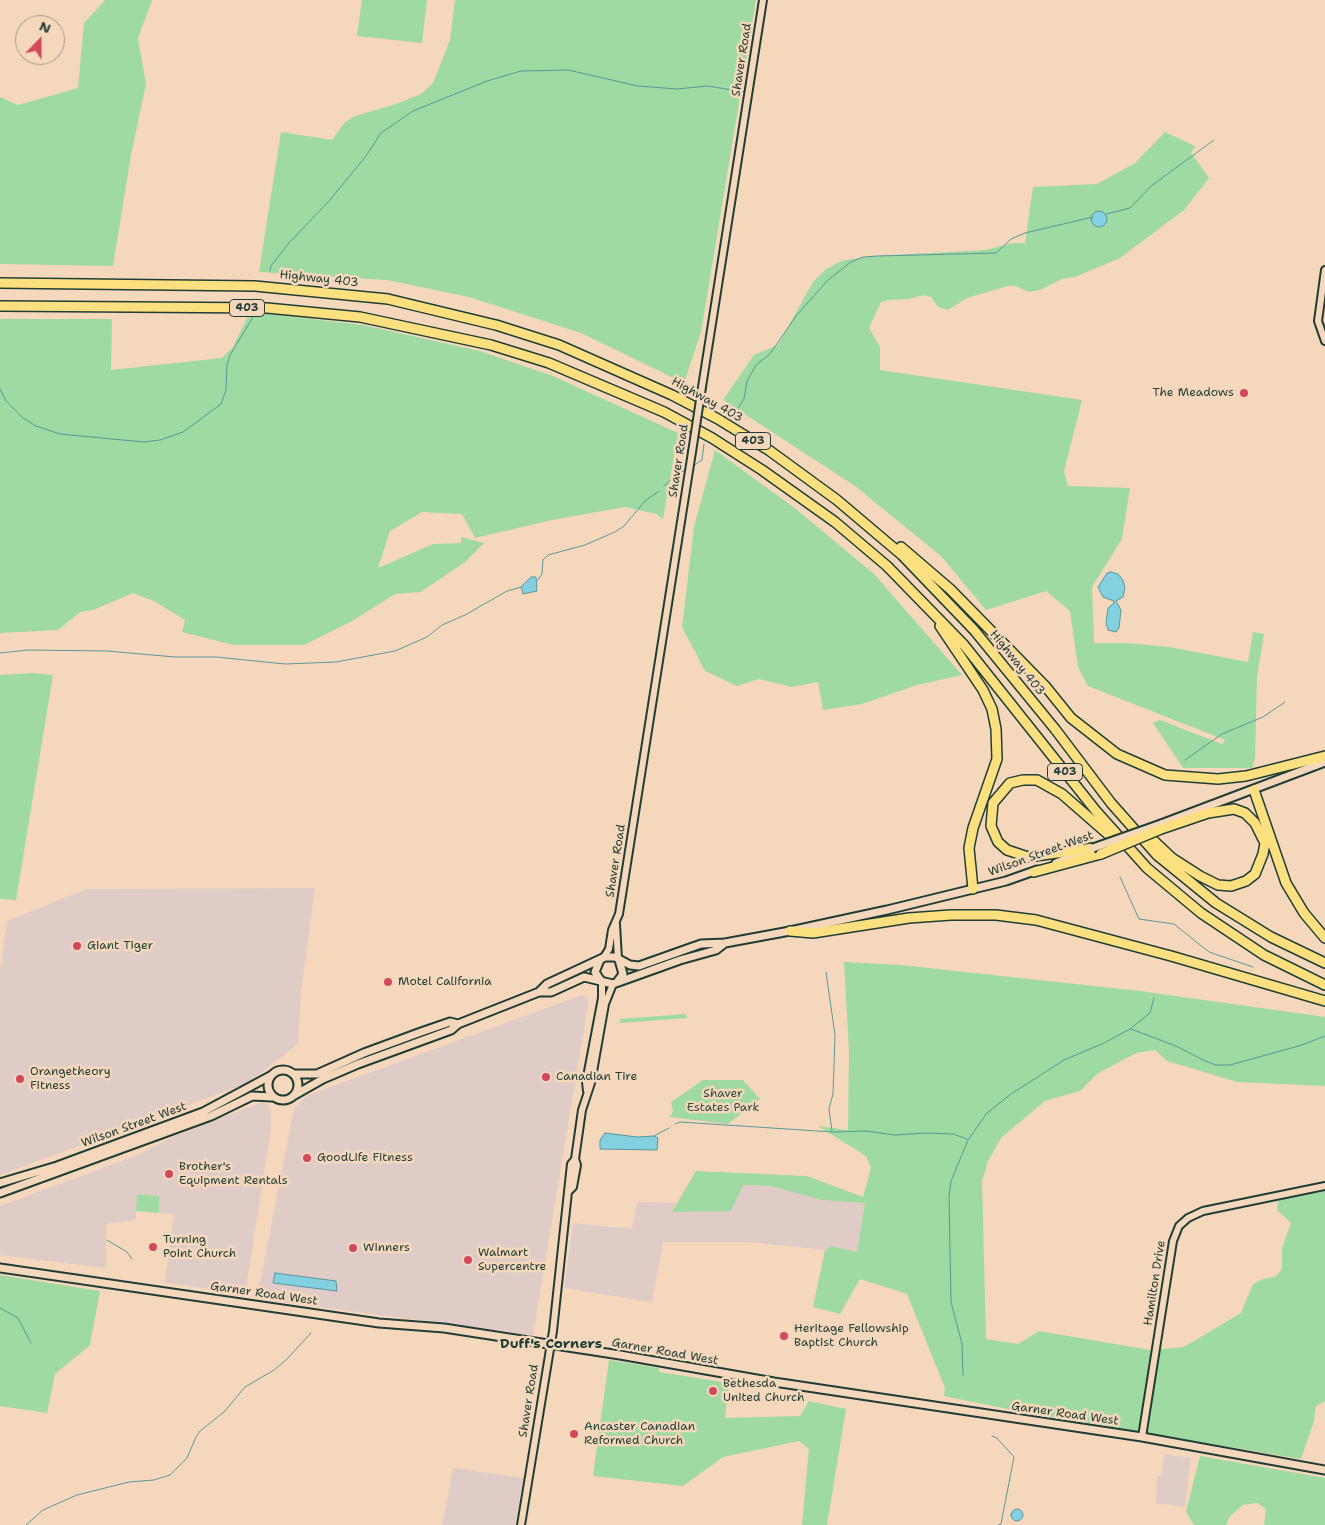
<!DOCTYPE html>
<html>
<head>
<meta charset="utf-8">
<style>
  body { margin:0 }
  #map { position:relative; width:1325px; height:1525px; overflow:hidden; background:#f5d8bc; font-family:"Shantell Sans",sans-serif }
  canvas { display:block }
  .north { position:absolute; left:15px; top:15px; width:50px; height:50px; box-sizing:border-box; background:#f5d8bc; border:1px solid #9f9a86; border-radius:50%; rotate:22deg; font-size:14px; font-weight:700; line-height:20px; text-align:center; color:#1f3d34 }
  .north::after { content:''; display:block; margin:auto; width:18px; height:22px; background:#d1495b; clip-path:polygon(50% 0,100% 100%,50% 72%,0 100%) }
</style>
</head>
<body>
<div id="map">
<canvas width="1325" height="1525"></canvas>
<div class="north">N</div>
</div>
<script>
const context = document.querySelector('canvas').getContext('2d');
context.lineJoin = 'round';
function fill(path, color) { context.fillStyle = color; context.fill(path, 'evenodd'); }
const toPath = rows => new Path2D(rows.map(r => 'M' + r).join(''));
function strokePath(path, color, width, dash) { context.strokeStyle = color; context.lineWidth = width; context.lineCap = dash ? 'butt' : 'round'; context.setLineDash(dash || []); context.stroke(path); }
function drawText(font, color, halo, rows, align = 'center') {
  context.font = font + ' "Shantell Sans",sans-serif'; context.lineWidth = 5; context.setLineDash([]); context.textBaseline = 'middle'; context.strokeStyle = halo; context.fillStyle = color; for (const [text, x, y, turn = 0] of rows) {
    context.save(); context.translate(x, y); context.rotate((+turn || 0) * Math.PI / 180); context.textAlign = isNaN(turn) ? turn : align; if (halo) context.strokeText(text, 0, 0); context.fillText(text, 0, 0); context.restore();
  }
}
fill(toPath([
  [315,888,301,992,298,1044,248,1083,0,1175,0,971,7,921,86,889],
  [582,995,589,999,533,1335,265,1300,258,1292,294,1109,306,1096],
  [262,1102,268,1105,271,1111,271,1129,246,1288,236,1292,165,1283,174,1214,159,1213,159,1196,137,1194,136,1220,106,1224,106,1268,0,1255,0,1206,135,1156,173,1137],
  [742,1185,771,1186,821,1200,866,1203,857,1252,831,1246,825,1250,749,1242,663,1242,652,1302,564,1288,573,1223,632,1229,637,1202,677,1203,672,1211,731,1211],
  [1164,1454,1191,1458,1185,1507,1156,1503,1157,1476,1161,1477],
  [453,1468,523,1478,515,1525,442,1525]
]), '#dfccc7');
fill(toPath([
  [105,0,152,0,138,38,146,84,131,155,113,266,0,264,0,97,18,105,78,88,84,23],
  [362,0,427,0,422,43,357,36],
  [455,0,756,0,701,332,684,383,581,333,469,297,387,280,259,272,281,132,332,140,344,123,355,116,396,104,421,94,433,83,450,40],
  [1165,132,1195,146,1191,153,1209,178,1184,210,1120,258,1075,277,1062,279,1040,290,1028,292,1016,286,1008,286,967,298,948,310,938,307,931,297,924,295,909,299,888,300,881,302,869,328,880,347,880,370,1082,400,1064,471,1068,486,1130,488,1122,539,1092,587,1094,643,1127,643,1169,647,1248,662,1253,632,1264,634,1257,677,1255,758,1252,768,1183,768,1153,723,1160,720,1222,744,1225,740,1088,686,1078,667,1070,611,1046,591,986,610,941,556,855,486,723,400,754,355,778,345,813,282,825,270,841,261,872,256,985,250,1013,243,1025,243,1033,187,1097,184,1135,163],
  [250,312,363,325,480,351,553,376,678,433,663,519,656,514,625,507,552,520,475,538,462,514,422,512,390,531,378,568,433,544,461,543,461,537,484,543,465,562,421,592,395,594,352,621,304,645,234,645,182,632,185,620,154,601,133,593,93,610,80,612,58,630,0,633,0,319,112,319,111,370,222,358,233,347],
  [715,450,796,509,874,574,962,675,917,685,862,704,823,710,818,682,792,687,759,679,737,686,705,671,682,627,694,527],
  [32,673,53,675,16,900,0,899,0,675],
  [844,962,901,965,1140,991,1325,1017,1325,1086,1237,1082,1167,1061,1155,1050,1136,1053,1097,1074,1080,1091,1045,1101,1001,1138,988,1161,982,1181,986,1339,1018,1344,1039,1331,1150,1350,1184,1347,1241,1313,1253,1284,1263,1279,1275,1277,1282,1269,1282,1248,1291,1223,1277,1210,1279,1196,1325,1185,1325,1401,1316,1406,1314,1421,1301,1459,1022,1412,944,1396,945,1388,907,1294,860,1279,840,1314,813,1307,825,1250,831,1246,857,1252,865,1203,821,1200,771,1186,743,1185,731,1211,672,1212,696,1171,807,1176,863,1197,871,1168,866,1156,818,1126,848,1130,849,1051],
  [686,1014,687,1018,620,1023,620,1019],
  [703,1080,743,1080,760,1099,728,1124,670,1117,673,1111,671,1102],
  [137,1194,159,1196,159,1213,136,1211],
  [0,1275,100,1291,90,1345,55,1374,47,1413,0,1406],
  [609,1360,659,1368,659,1372,729,1383,725,1418,800,1416,809,1401,846,1409,827,1525,802,1525,809,1449,799,1441,723,1457,683,1486,593,1476],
  [1200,1456,1325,1478,1325,1525,1264,1525,1266,1509,1257,1503,1243,1505,1230,1516,1226,1525,1194,1525,1186,1512]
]), '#9edaa1');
const water = toPath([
  '1091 219a8 8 0 1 1 16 0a8 8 0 1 1-16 0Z',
  [1111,572,1118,574,1123,580,1125,588,1123,597,1116,601,1121,610,1119,628,1116,632,1108,630,1106,623,1108,608,1114,603,1114,601,1103,597,1098,587,1107,573,1111,572],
  [531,577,536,577,537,591,523,594,521,587,531,577],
  [605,1133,637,1137,654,1136,658,1138,657,1150,600,1149,600,1140,605,1133],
  [275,1273,336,1281,337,1291,273,1283,275,1273],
  '1011 1515a6 6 0 1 1 12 0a6 6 0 1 1-12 0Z'
]);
fill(water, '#83d1e0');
strokePath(water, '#5b969b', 1);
strokePath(toPath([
  [1106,214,1130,208,1151,186,1214,140],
  [270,271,271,266,288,244,329,201,366,156,381,133,413,111,487,81,521,71,568,70,638,86,677,89,708,86,744,92],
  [0,389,6,401,23,418,36,426,60,434,144,442,160,440,183,432,221,404,226,390,227,365,230,355,253,317],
  [738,408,744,399,747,381,756,365,770,354,796,316,828,280,851,262,863,257,878,256,996,253,1011,239,1025,233,1093,217],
  [693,466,702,460,704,444],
  [664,486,676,475,687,469],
  [537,581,542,574,543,560,548,555,585,545,615,532,624,526,645,501,659,491],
  [0,653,28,650,107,651,175,657,216,657,285,664,336,662,395,651,427,637,442,625,465,615,507,591,521,587],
  [1185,760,1222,734,1263,717,1285,702],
  [1120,877,1139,919,1174,924,1209,952,1253,967],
  [826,972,835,1035,833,1094,829,1109,832,1131],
  [1131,1029,1176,1046,1203,1060,1216,1065,1230,1065,1302,1045,1325,1036],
  [675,1124,680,1122,833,1132,866,1131,895,1135,925,1133,953,1134,967,1139],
  [654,1136,669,1128],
  [107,1240,127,1252,132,1259],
  [0,1308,18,1318,31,1343],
  [963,1375,962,1344,951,1302,949,1196,951,1181,968,1140,987,1113,1011,1094,1064,1060,1104,1043,1130,1029,1150,1013,1154,998],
  [992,1436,997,1438,1014,1457,1001,1524,998,1525],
  [26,1525,43,1510,77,1495,129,1482,154,1480,170,1475,187,1458,196,1437,200,1431,224,1412,245,1387,274,1370,287,1359,311,1333]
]), '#5b969b', 1);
const tertiary = toPath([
  [1325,270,1318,321,1325,341],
  [702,387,763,0],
  [616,924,618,959],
  [604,957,609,949,612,930,619,914,692,452],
  [587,1091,586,1082,602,998,602,983],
  [569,1191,573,1187,577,1165,575,1159],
  [1142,1437,1173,1241,1179,1226,1188,1218,1203,1211,1325,1186],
  [521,1525,553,1331,571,1164,575,1159,582,1110,591,1083,605,1004,613,984]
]);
const secondary = toPath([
  [1161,824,1325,762],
  [1056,863,1083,852],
  [600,960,595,972,601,981],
  [617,982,623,974,619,960],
  [539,992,547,984,605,957,615,957,630,965,639,966,701,944,725,943,790,931,887,910,1006,881,1037,870],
  '268 1085a15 15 0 1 1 30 0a15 15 0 1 1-30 0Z',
  [294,1074,317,1074,364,1053,421,1032,450,1022,458,1024],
  [293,1096,323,1079,358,1064,451,1030,458,1024,539,992,551,992,584,977,613,984,680,960,716,950,725,943],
  [0,1183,57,1166,203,1112,270,1076],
  [0,1193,211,1116,252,1096,272,1097],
  [0,1268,379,1323,444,1328,620,1355,774,1382,1142,1437,1325,1470]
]);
const motorway = toPath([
  [0,283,255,286,388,299,496,325,559,345,672,395,718,419,770,451,837,500,902,555,974,630,1055,729,1111,803,1157,855,1216,903,1271,937,1325,963],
  [0,306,267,308,360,317,491,345,549,363,664,412,712,438,762,470,835,522,887,566,964,645,1096,811,1147,868,1201,913,1264,955,1325,985],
  [901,547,950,589,1046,687,1071,718,1117,754,1165,775,1218,779,1246,776,1325,756],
  [940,626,983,690,992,709,996,729,997,759,973,828,969,848,973,889],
  [1254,790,1286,883,1304,913,1325,938],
  [1153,840,1172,858,1200,876,1218,885,1231,886,1246,881,1255,874,1263,854,1265,843,1255,823,1245,813,1234,809,1208,813,1161,829],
  [1093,848,1028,857,1007,850,998,842,991,826,993,803,1010,783,1023,780,1037,780,1062,794,1117,842],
  [1034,872,1101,854],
  [790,931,813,933,909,918,951,915,996,915,1036,920,1171,956,1325,1001]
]);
strokePath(tertiary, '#1f3d34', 10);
strokePath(secondary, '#1f3d34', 11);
strokePath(motorway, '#1f3d34', 12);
strokePath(tertiary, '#f5d8bc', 6);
strokePath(secondary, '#f5d8bc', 7);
strokePath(motorway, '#fce080', 9);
const tertiaryBridge = toPath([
  [692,452,702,387]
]);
const secondaryBridge = toPath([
  [1093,848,1161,824]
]);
const motorwayBridge = toPath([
  [1101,854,1161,829]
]);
strokePath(tertiaryBridge, '#1f3d34', 10, []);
strokePath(secondaryBridge, '#1f3d34', 11, []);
strokePath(motorwayBridge, '#1f3d34', 12, []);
strokePath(tertiaryBridge, '#f5d8bc', 6);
strokePath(secondaryBridge, '#f5d8bc', 7);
strokePath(motorwayBridge, '#fce080', 9);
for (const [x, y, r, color] of [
  [1244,393,5,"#d1495b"],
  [77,946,5,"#d1495b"],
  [388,982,5,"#d1495b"],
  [546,1077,5,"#d1495b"],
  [20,1079,5,"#d1495b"],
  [307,1158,5,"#d1495b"],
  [169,1174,5,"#d1495b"],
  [153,1247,5,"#d1495b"],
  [353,1248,5,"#d1495b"],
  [468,1260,5,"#d1495b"],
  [784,1336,5,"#d1495b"],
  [713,1391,5,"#d1495b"],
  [574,1434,5,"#d1495b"]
]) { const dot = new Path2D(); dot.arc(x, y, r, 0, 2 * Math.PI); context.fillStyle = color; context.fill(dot); strokePath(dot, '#f5d8bc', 2); }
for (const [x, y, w] of [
  [247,308,35],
  [753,441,35],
  [1065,772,35]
]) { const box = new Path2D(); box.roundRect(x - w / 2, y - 8.5, w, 17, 4); context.fillStyle = '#f5d8bc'; context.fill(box); strokePath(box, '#1f3d34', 1); }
drawText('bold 11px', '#1f3d34', null, [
  ["403",247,308],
  ["403",753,441],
  ["403",1065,772]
]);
drawText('12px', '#1f3d34', '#f5d8bc', [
  ["Shaver Road",742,60,-81],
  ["Highway 403",319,279,6],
  ["Highway 403",707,400,29],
  ["Shaver Road",679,461,-81],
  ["Highway 403",1017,663,51],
  ["Wilson Street West",1041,854,-20],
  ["Shaver Road",616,861,-81],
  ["Wilson Street West",134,1125,-20],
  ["Hamilton Drive",1155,1283,-81],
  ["Garner Road West",264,1294,8],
  ["Garner Road West",665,1352,10],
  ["Shaver Road",529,1401,-81],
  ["Garner Road West",1065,1414,8]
]);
drawText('12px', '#1f3d34', '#f5d8bc', [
  ["The Meadows",1234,393,"right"],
  ["Giant Tiger",87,946],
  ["Motel California",398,982],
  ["Orangetheory",30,1072],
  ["Fitness",30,1086],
  ["Canadian Tire",556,1077],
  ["GoodLife Fitness",317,1158],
  ["Brother's",179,1167],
  ["Equipment Rentals",179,1181],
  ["Turning",163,1240],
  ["Point Church",163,1254],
  ["Winners",363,1248],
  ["Walmart",478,1253],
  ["Supercentre",478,1267],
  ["Heritage Fellowship",794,1329],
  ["Baptist Church",794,1343],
  ["Bethesda",723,1384],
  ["United Church",723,1398],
  ["Ancaster Canadian",584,1427],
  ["Reformed Church",584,1441]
], 'left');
drawText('12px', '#2c4d3f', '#f5d8bc', [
  ["Shaver",723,1094],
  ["Estates Park",723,1108]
]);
drawText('bold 14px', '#1f3d34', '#f5d8bc', [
  ["Duff's Corners",551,1344]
]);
</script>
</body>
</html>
